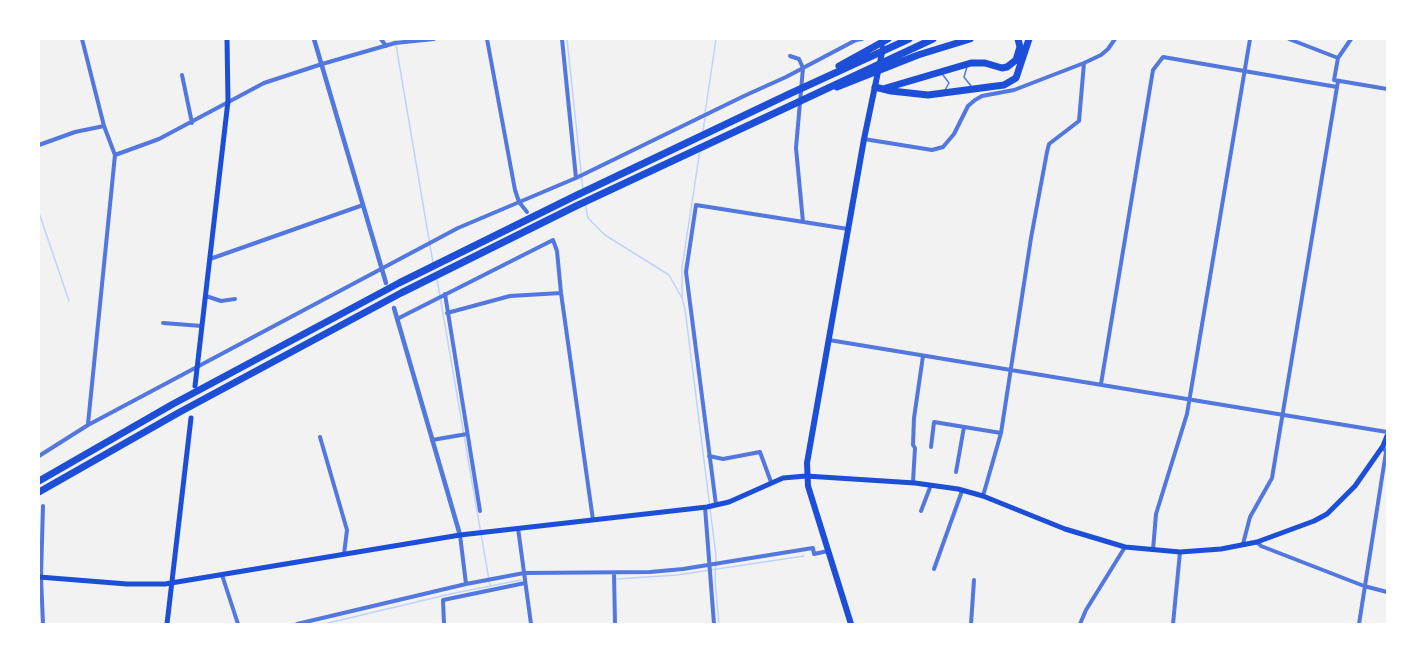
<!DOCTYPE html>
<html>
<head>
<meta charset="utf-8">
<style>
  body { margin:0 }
  #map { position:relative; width:1426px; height:663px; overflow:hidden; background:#f2f2f2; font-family:Cabin,sans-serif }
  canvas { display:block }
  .frame { position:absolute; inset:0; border:40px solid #fff; pointer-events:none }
</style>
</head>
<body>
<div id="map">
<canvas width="1426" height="663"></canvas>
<div class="frame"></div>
</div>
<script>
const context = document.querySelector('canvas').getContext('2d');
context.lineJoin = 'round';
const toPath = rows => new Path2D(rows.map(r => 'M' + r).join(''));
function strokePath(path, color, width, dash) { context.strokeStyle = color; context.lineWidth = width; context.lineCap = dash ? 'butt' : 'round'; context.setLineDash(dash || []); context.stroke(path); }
strokePath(toPath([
  [395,39,433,263],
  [567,39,583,190],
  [705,113,716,39],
  [703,131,705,118],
  [585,204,588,218,605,235,669,275,682,298,685,309,716,556,715,581,719,624],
  [39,213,69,301],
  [437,279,490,586],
  [682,297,682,268,700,150],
  [617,579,677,575,804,556],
  [324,624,450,594,521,580]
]), '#bfd3fe', 1.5);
strokePath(toPath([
  [967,67,964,77,971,86],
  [943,75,949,83,945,90]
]), '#5277de', 1.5);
strokePath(toPath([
  [82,39,104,126,115,155,88,424],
  [381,39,386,46],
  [487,39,515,190,519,202,527,212],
  [562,39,576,178],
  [1289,39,1338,58],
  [1351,39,1338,58,1334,80,1387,89],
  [790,56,799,59,803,68,796,148,803,222],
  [182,75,192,123],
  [864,139,932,150,943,147,954,134,968,106,975,100,982,96,1014,90,1084,63,1101,55,1108,49,1115,39],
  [39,145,75,132,104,126],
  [115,155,159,139,264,83,322,64,395,43,434,39],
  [210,259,363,205],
  [445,294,480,511],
  [206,296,221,301,235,299],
  [447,313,510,296,561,293],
  [397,319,553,240,557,251,561,293,593,520],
  [163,323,202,326],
  [829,340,1387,432],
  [1101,384,1153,70,1163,57,1337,87],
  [320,437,347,530,344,554],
  [432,440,467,434],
  [931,447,934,422,1001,433],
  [39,456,88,425,458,228,576,178,744,96,786,77,856,40,862,39],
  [709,456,723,459,760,452,771,482],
  [956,472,964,427],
  [913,482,915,448,913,445,914,418,923,356],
  [983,496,1001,433,1031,238,1047,152,1049,144,1079,121,1084,63],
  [716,505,686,272,696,205,848,229],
  [705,507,714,624],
  [921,511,931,485],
  [518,528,531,624],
  [460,535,466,584,524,573,650,572,683,569,813,548,814,554,828,551],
  [1257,542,1261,546,1364,586,1387,592],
  [1243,544,1250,517,1272,478,1338,81],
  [1153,550,1156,514,1187,414,1250,39],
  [934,569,962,491],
  [614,573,615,624],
  [222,575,238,624],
  [43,624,41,577,43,506],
  [297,624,466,584],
  [444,624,443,600,525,583],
  [971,624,974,580],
  [1080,624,1086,610,1125,547],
  [1173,624,1180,552],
  [1359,624,1386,452,1383,447]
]), '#5277de', 4);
strokePath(toPath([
  [314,39,386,283],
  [394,308,460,535]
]), '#5277de', 4.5);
strokePath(toPath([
  [195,386,228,101,227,39],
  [39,577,127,584,165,584,460,535,707,507,729,502,783,478,806,476,915,483,958,489,983,496,1065,529,1125,547,1180,552,1221,549,1257,542,1314,521,1327,514,1355,486,1383,446,1387,436],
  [167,624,191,418]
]), '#1d4ed8', 5);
strokePath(toPath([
  [851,624,808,486,807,463,864,139,883,48]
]), '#1d4ed8', 6);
strokePath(toPath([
  [839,66,888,39],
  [837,87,918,55,970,39],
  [875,87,891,91,928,95,1004,85,1016,78,1029,39],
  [886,88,971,63,985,63,1002,68,1007,67,1016,60,1020,47,1018,39],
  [39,481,173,404,399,283,575,196,787,95,909,39],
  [39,492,178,413,401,293,576,206,933,39]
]), '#1d4ed8', 7);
</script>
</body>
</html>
